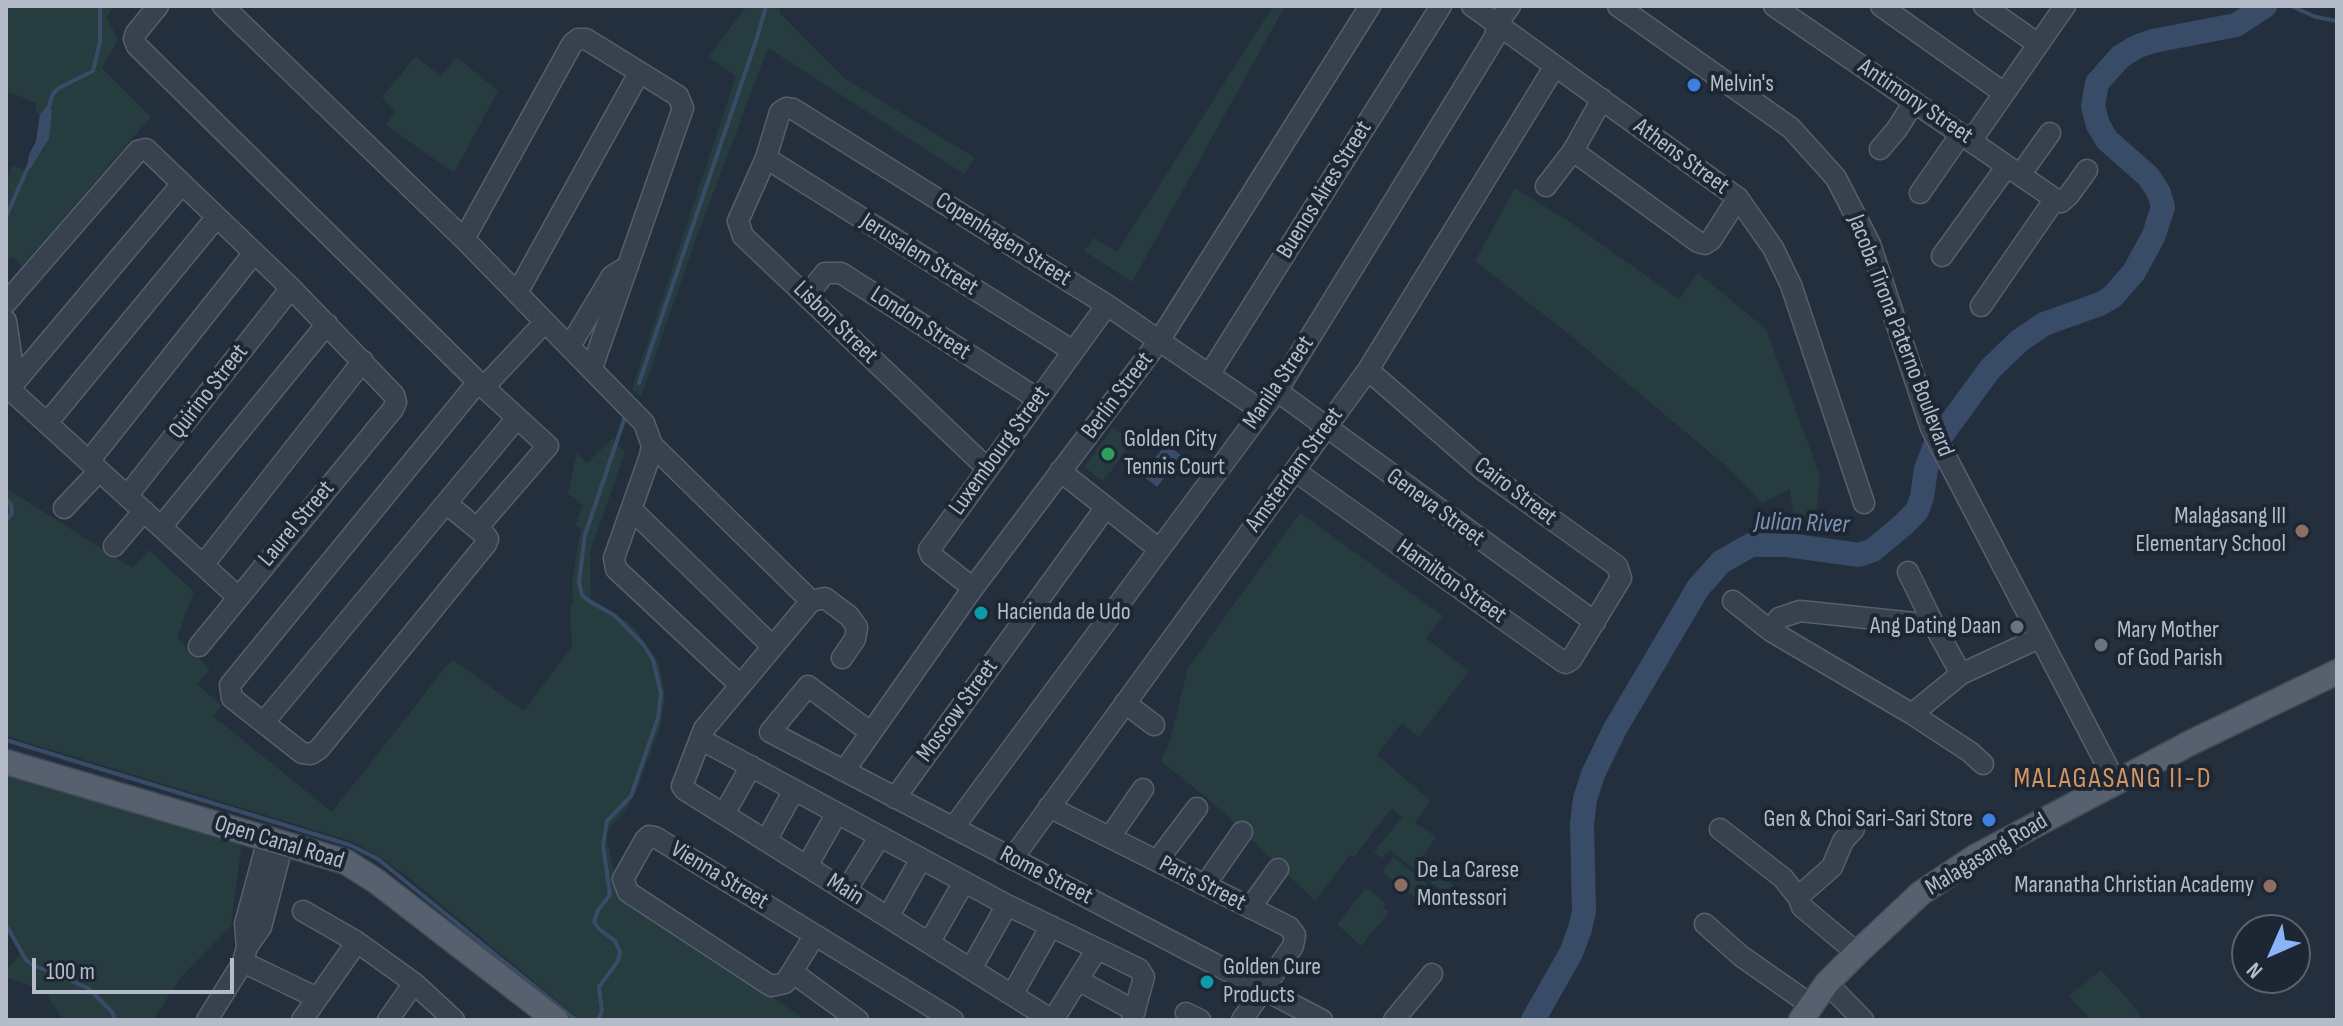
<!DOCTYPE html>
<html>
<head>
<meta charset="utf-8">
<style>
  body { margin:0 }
  #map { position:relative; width:2343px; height:1026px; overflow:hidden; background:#242f3e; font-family:"Sofia Sans Condensed",sans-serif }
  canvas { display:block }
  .frame { position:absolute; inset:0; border:8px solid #b4bcc9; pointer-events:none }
  .north { position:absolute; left:2231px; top:914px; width:80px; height:80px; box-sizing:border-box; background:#1d2633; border:2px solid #59626f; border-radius:50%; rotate:225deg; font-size:22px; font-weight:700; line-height:32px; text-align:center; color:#b4bcc9 }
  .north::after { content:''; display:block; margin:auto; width:28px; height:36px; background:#8ab4f8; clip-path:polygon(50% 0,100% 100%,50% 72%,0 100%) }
  .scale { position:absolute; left:32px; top:958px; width:202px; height:36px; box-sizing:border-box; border:4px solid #b4bcc9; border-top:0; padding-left:10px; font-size:24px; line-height:28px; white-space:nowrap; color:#b4bcc9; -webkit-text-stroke:6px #1d2633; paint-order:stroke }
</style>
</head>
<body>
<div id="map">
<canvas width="2343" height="1026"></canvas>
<div class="frame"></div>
<div class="north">N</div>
<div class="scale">100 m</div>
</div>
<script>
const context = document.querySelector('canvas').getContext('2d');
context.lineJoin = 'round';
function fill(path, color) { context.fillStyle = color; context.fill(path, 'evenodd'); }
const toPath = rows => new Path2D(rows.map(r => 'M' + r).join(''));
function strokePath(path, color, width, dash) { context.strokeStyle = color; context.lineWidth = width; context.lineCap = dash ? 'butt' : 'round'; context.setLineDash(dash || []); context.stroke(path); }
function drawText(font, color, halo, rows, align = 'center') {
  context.font = font + ' "Sofia Sans Condensed",sans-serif'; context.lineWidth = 8; context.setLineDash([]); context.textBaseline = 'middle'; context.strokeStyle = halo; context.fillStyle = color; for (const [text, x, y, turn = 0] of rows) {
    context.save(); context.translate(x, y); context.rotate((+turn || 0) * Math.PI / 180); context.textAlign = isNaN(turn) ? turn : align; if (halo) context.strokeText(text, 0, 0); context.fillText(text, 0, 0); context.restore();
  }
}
fill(toPath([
  [6,6,115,6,106,17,118,39,102,68,151,117,22,266,12,257,6,263,6,184,12,165,26,171,44,149,49,139,52,111,43,108,40,114,35,111,37,103,6,91],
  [747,6,780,6,780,13,844,78,975,158,964,174,768,48,697,236,641,397,632,389,736,76,708,57],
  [1273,6,1285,6,1132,282,1084,251,1094,238,1117,252],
  [416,56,440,76,457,57,498,91,454,173,386,125,395,112,382,97],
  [1515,188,1567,220,1679,299,1698,273,1766,329,1820,476,1814,531,1795,529,1790,489,1762,503,1726,466,1565,331,1475,261],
  [1113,427,1133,442,1103,481,1084,467],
  [612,439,625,452,590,552,591,599,632,625,659,663,665,696,661,725,637,789,625,812,607,830,607,840,618,891,806,1020,580,1020,407,876,380,857,351,841,6,736,6,488,132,568,149,550,194,592,177,638,210,669,197,684,222,706,213,716,332,812,452,659,524,711,572,646,570,612,573,601,572,581,581,529,575,525,583,505,568,493,577,453,587,463],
  [1300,513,1443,616,1426,638,1469,671,1419,737,1402,723,1377,755,1431,801,1415,822,1436,837,1420,860,1454,885,1447,895,1390,850,1382,858,1374,852,1402,817,1392,808,1354,857,1350,855,1315,901,1220,809,1161,761,1170,741,1188,668],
  [6,774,242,842,231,926,181,977,153,1020,64,1020,44,991,6,977,6,970,22,952,6,932],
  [1393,857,1430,886,1418,900,1382,872],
  [1366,888,1386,903,1383,907,1389,912,1361,946,1337,924],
  [2101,970,2125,996,2144,1020,2091,1020,2069,996]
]), '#263c3f');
fill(toPath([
  [49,104,52,111,49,139,31,168,26,171,29,155,36,141,40,114],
  [1166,444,1181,455,1157,487,1142,475]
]), '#394c67');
strokePath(toPath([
  [2291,6,2316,17,2337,21],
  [49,106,53,94,59,88,93,71,100,42,100,6],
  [6,217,28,167],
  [639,383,756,41,766,6],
  [6,499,11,505,12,513,6,521],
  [6,740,350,845,378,859,576,1020],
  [6,925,26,960,33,965,88,988,112,1012,115,1020],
  [598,1020,602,1011,599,987,618,961,620,952,615,941,599,929,594,922,598,910,610,895,603,845,607,821,631,796,658,718,661,693,653,660,643,644,614,615,589,601,582,595,579,582,585,535,626,414]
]), '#394c67', 4);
strokePath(toPath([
  [1533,1020,1571,953,1580,929,1584,911,1582,824,1585,799,1593,774,1615,729,1698,588,1721,562,1751,545,1788,545,1859,555,1873,550,1903,525,1917,511,1922,497,1926,469,1936,443,1990,369,2019,341,2044,324,2100,304,2112,297,2134,272,2154,235,2163,207,2159,193,2149,177,2107,140,2098,125,2093,106,2097,83,2120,57,2136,47,2153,41,2236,25,2265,6]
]), '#394c67', 24);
const minor = toPath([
  [158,6,136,33,134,39,137,46,478,382,548,446,477,528],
  [223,6,464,239,644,423,652,445,650,456,614,558,616,569,740,685],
  [1472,6,1738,198,1773,248,1791,285,1864,503],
  [1618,6,1791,128,1836,178,1870,244,1931,428,2116,783],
  [1774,6,2055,199],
  [1881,6,2004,93],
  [1984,6,2038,44],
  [1602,99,1573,151,1698,242,1705,244,1711,240,1738,198],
  [1971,141,2065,6],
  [1880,149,1897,129,1914,102],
  [766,158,1073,351],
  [2020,175,2050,133],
  [1546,186,1573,151],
  [1920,193,1961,134],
  [2055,199,2061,202,2069,195,2087,170],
  [464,239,572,44,578,39,586,39,678,96,683,108,592,368],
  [1942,256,2007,166],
  [517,293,639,73],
  [807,296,825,273,841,273,1038,399],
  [6,303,138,151,146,149,291,288,394,395,396,402,393,409,199,646],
  [1981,306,2055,199],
  [6,321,15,381],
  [570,346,612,276,628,266],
  [1209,375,1441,6],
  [6,386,237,596],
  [484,387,545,322],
  [9,389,181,185],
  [1277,391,1595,622],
  [47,423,216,218],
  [652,445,811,601],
  [89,461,254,253],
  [987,468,743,236,738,221,766,158,780,112,786,108,793,109,1107,305,1262,411],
  [1060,471,1159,549],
  [1295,471,1562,661,1566,663,1571,660,1621,578,1617,566,1484,471,1368,370],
  [127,496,291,288],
  [447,504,485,535,488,539,486,544,319,749,311,754,302,753,232,698,230,685,478,382],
  [64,508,99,471],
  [632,510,772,646],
  [161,527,327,324],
  [114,546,144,511],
  [203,565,363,361],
  [1908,572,1934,625],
  [973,588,931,555,929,550,1107,305],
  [1733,601,1771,631,1912,714,1970,752,1983,764],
  [1771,631,1779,618,1800,611,1934,625,1961,674,2039,638],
  [842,658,855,639,857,627,849,616,825,598,811,601,704,729,682,786,685,790,1052,1020],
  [1125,703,1154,725],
  [1912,714,1961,674],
  [264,722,517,418],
  [870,732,808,686,770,732,1322,1020],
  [700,739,1007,905,1139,969,1144,977,1132,1020],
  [844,771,973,588,1159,341,1370,6],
  [895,798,1106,507],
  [1049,807,1289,927,1295,935,1293,946,1242,1020],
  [724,814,751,766],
  [953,828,1277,391,1476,68,1495,37,1497,24,1510,6],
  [1720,829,1783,878,1798,897,1802,907,1857,953],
  [1110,837,1143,789],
  [766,841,794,790],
  [1012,859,1368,370,1555,66],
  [1157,861,1197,808],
  [807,866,837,813],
  [1205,885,1242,832],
  [846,891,880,836],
  [1798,897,1832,867,1843,841,1854,829],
  [1250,908,1278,869],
  [303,911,357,942,414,983,454,1020],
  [888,917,921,859],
  [1705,924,1741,956,1811,1005],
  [815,935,785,983,771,986,628,892,623,879,645,840,649,836,655,837,815,935,953,1020],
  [929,943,964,882],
  [247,947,245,924,268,839],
  [243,962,317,998],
  [971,969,1007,905],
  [792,972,858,1020],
  [1078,980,1135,1011],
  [1827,983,1863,1020],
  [1012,995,1051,926],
  [1186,1013,1200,1020],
  [207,1020,243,962,247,947,261,927,283,843],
  [302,1020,357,942],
  [388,1020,414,983],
  [1053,1020,1097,949],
  [1394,1020,1432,974]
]);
const major = toPath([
  [6,762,346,862,376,881,556,1020],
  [1801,1020,1827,983,1857,953,1921,893,1975,857,2190,743,2337,672]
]);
strokePath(minor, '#565f6c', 23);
strokePath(major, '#414a57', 27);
strokePath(minor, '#38414e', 20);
strokePath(major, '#56606e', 24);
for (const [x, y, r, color] of [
  [1694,85,8,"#3f7fe0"],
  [1108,454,8,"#2e9e5b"],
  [2302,531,8,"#8d6e63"],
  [981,613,8,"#0f9aa8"],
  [2017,627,8,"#6b7280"],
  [2101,645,8,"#6b7280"],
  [1989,820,8,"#3f7fe0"],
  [1401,885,8,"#8d6e63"],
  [2270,886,8,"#8d6e63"],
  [1207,982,8,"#0f9aa8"]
]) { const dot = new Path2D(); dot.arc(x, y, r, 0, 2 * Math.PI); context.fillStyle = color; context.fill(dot); strokePath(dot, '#1d2633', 3); }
drawText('24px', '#b4bcc9', '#1d2633', [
  ["Melvin's",1710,85],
  ["Golden City",1124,440],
  ["Tennis Court",1124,468],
  ["Malagasang III",2286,517,"right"],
  ["Elementary School",2286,545,"right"],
  ["Hacienda de Udo",997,613],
  ["Ang Dating Daan",2001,627,"right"],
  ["Mary Mother",2117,631],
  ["of God Parish",2117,659],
  ["Gen & Choi Sari-Sari Store",1973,820,"right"],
  ["De La Carese",1417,871],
  ["Montessori",1417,899],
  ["Maranatha Christian Academy",2254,886,"right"],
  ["Golden Cure",1223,968],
  ["Products",1223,996]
], 'left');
drawText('24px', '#b4bcc9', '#1d2633', [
  ["Antimony Street",1915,102,34],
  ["Athens Street",1681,157,36],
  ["Buenos Aires Street",1325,190,-58],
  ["Copenhagen Street",1003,240,32],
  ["Jerusalem Street",919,255,32],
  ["Lisbon Street",835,323,44],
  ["London Street",920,324,33],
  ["Jacoba Tirona Paterno Boulevard",1900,336,69],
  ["Manila Street",1279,383,-56],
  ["Quirino Street",209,392,-52],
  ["Berlin Street",1118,396,-53],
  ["Luxembourg Street",1000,451,-54],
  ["Amsterdam Street",1295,470,-54],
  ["Cairo Street",1515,492,37],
  ["Geneva Street",1435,508,36],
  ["Laurel Street",297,524,-50],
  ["Hamilton Street",1451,582,35],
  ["Moscow Street",958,711,-54],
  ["Open Canal Road",279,843,17],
  ["Malagasang Road",1987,855,-31],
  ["Vienna Street",719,876,31],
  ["Rome Street",1046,876,27],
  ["Paris Street",1202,884,27],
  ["Main",845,890,32]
]);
drawText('italic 26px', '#7c92b1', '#1d2633', [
  ["Julian River",1802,524,2]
]);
context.letterSpacing = '2px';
drawText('28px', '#d59563', '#1d2633', [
  ["MALAGASANG II-D",2113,780]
]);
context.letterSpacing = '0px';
</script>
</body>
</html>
